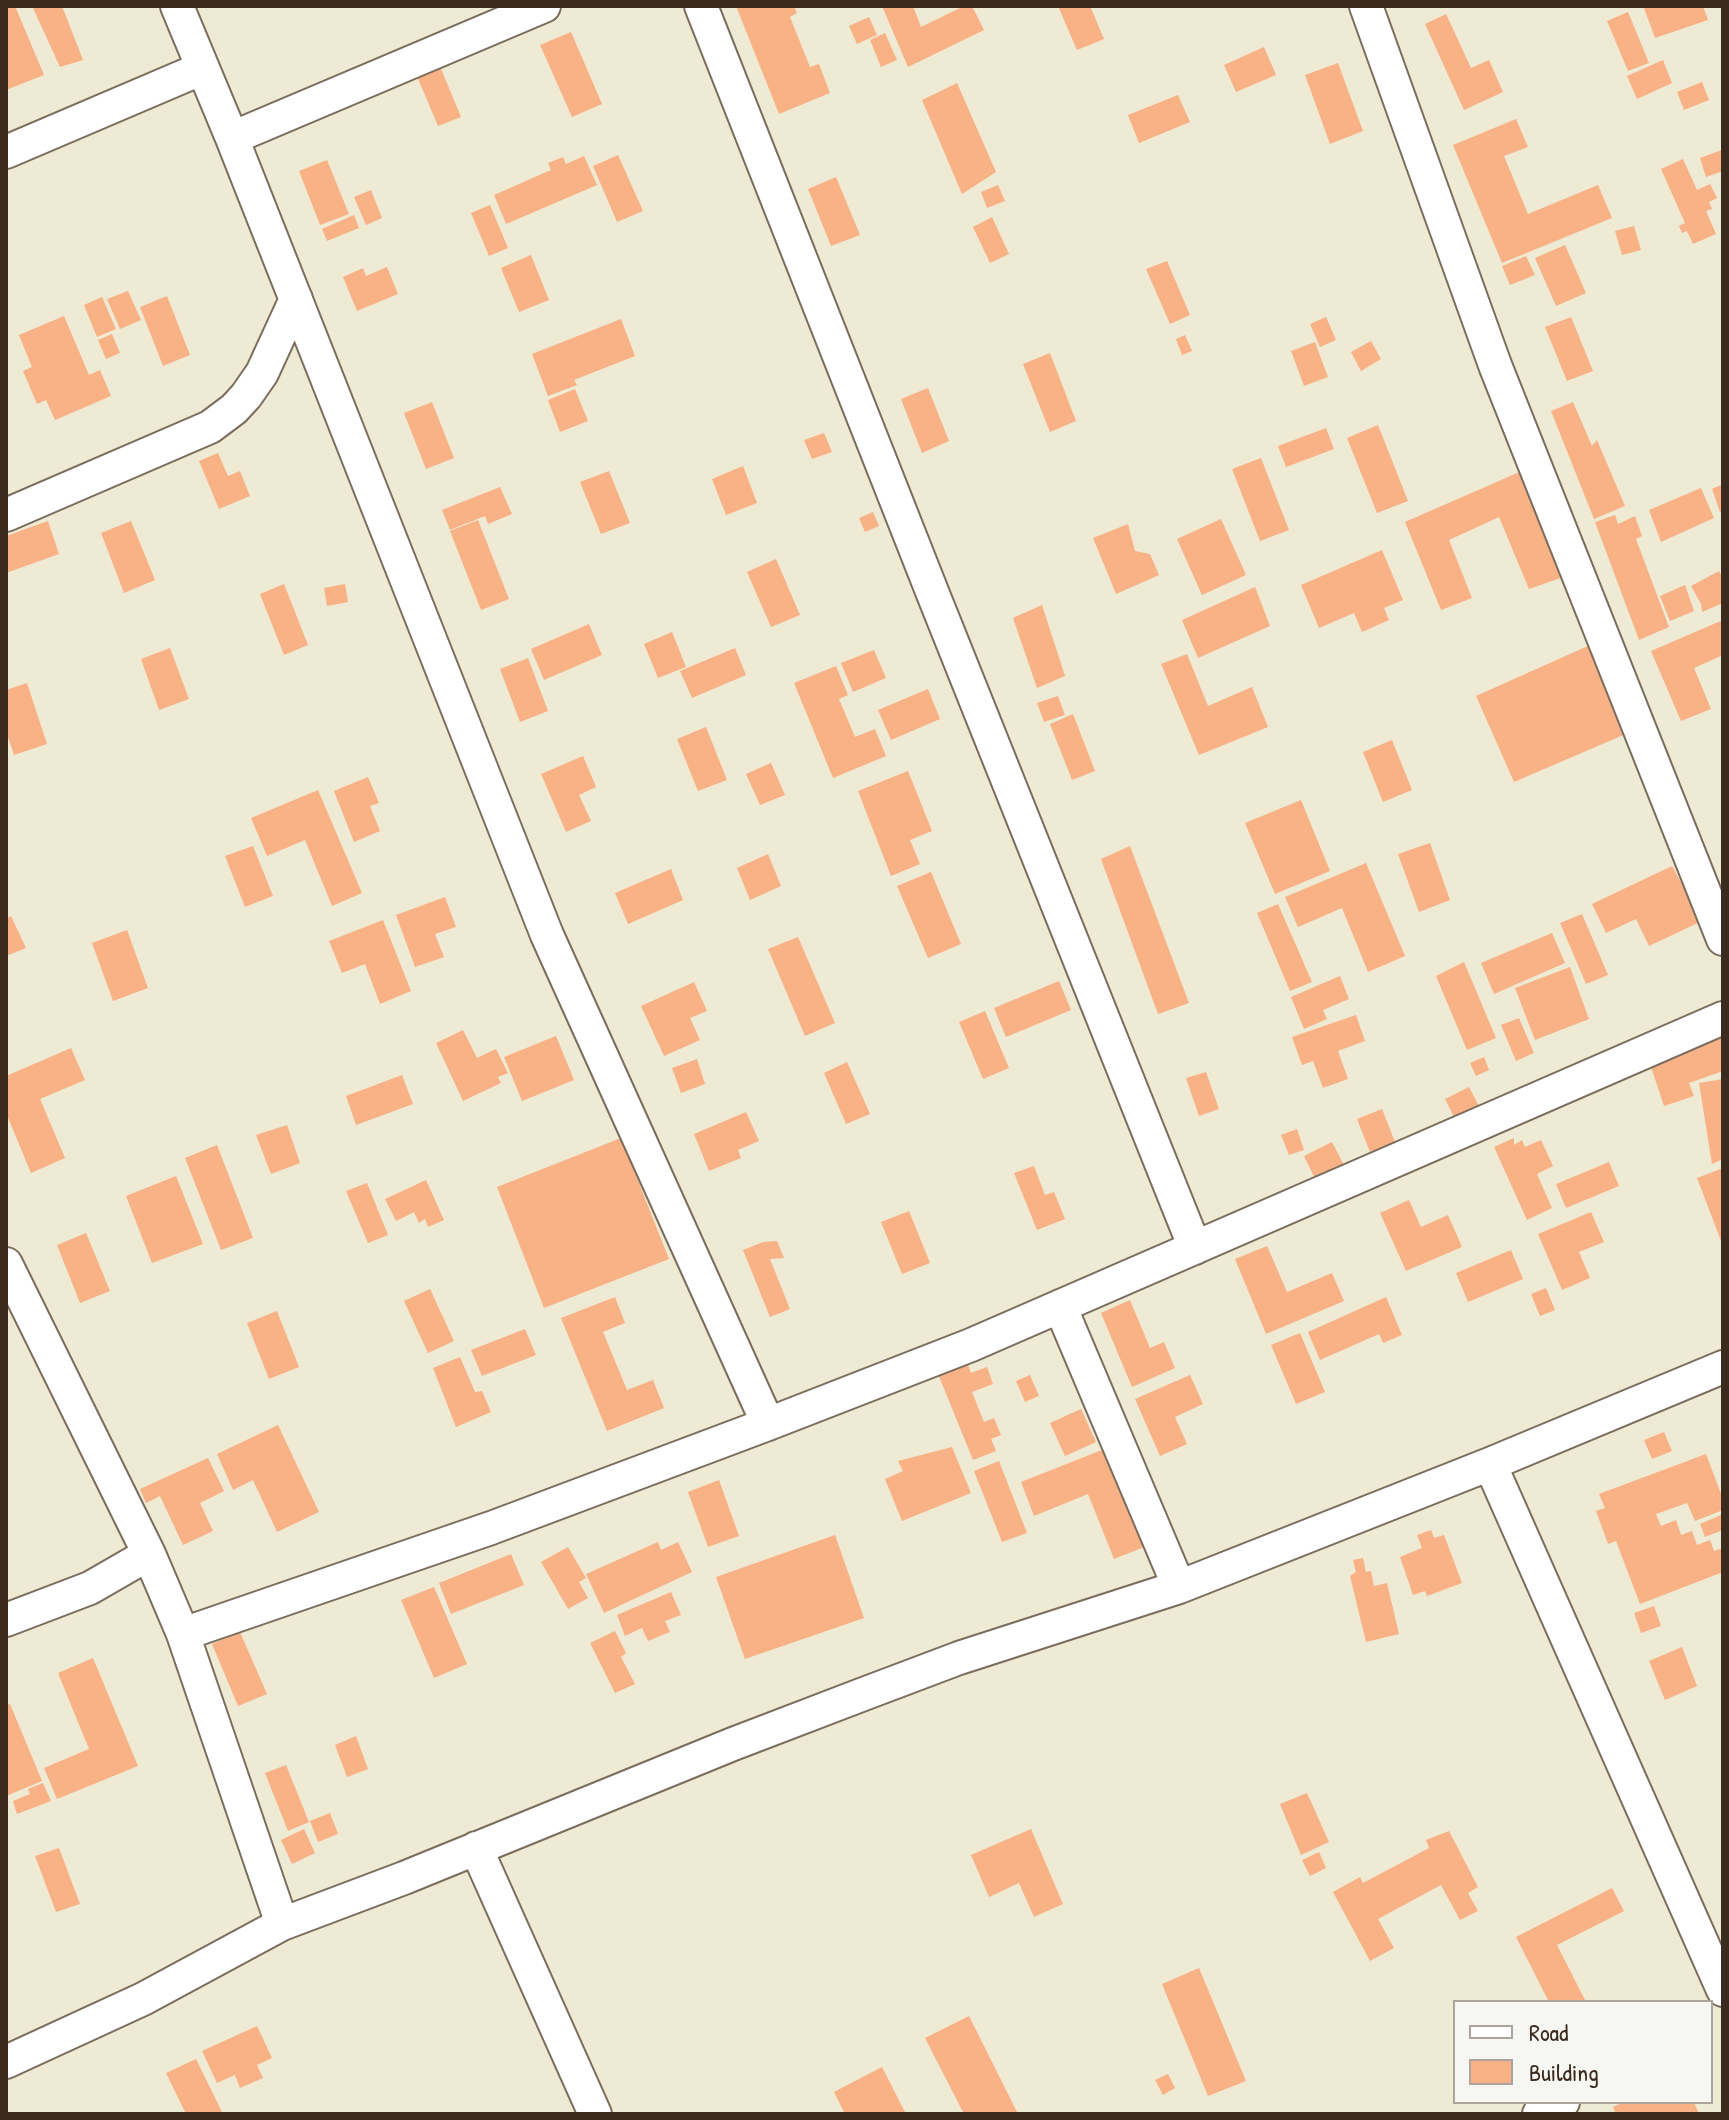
<!DOCTYPE html>
<html>
<head>
<meta charset="utf-8">
<style>
  body { margin:0 }
  #map { position:relative; width:1729px; height:2120px; overflow:hidden; background:#eeead4; font-family:"Patrick Hand",sans-serif }
  canvas { display:block }
  .frame { position:absolute; inset:0; border:8px solid #3b2a1e; pointer-events:none }
  .legend { position:absolute; left:1453px; top:2000px; width:260px; height:104px; box-sizing:border-box; background:#f6f6f2; border:2px solid #aba49d; margin:0; padding:10px 14px; list-style:none; font-size:24px; color:#3b2a1e }
  .legend li { display:flex; align-items:center; gap:16px; height:40px }
  .legend b { width:40px; border:2px solid #aba49d }
</style>
</head>
<body>
<div id="map">
<canvas width="1729" height="2120"></canvas>
<div class="frame"></div>
<ul class="legend">
<li><b style="height:10px;background:#fff"></b>Road</li>
<li><b style="height:22px;background:#f9b186"></b>Building</li>
</ul>
</div>
<script>
const context = document.querySelector('canvas').getContext('2d');
context.lineJoin = 'round';
function fill(path, color) { context.fillStyle = color; context.fill(path, 'evenodd'); }
const toPath = rows => new Path2D(rows.map(r => 'M' + r).join(''));
function strokePath(path, color, width, dash) { context.strokeStyle = color; context.lineWidth = width; context.lineCap = dash ? 'butt' : 'round'; context.setLineDash(dash || []); context.stroke(path); }
fill(toPath([
  [6,6,15,6,44,75,6,90],
  [32,6,62,6,83,60,60,67],
  [736,6,794,6,797,13,790,17,810,67,819,64,830,93,779,114],
  [882,6,913,6,921,27,964,6,972,6,984,30,908,67],
  [1058,6,1090,6,1104,39,1077,50],
  [1649,6,1703,6,1708,20,1655,38,1644,8],
  [1628,12,1649,63,1628,71,1607,21],
  [1446,14,1471,68,1489,60,1503,92,1464,110,1425,24],
  [869,17,877,35,857,44,849,26],
  [571,32,602,104,572,117,540,45],
  [885,33,897,60,881,67,870,40],
  [1264,47,1276,75,1236,92,1224,65],
  [1663,60,1672,83,1637,99,1627,76],
  [1338,63,1363,131,1330,144,1305,75],
  [439,64,461,117,438,126,416,74],
  [1702,82,1709,100,1684,110,1677,92],
  [957,83,996,172,962,194,922,100],
  [1178,95,1190,122,1139,143,1128,115],
  [1516,119,1528,147,1504,156,1528,214,1598,185,1612,218,1502,263,1453,145],
  [1722,150,1723,171,1706,177,1700,158],
  [618,155,643,211,617,222,593,166],
  [584,156,597,185,506,224,494,195,551,170,548,163,563,157,566,164],
  [1683,159,1697,190,1710,184,1717,198,1709,202,1712,209,1706,211,1716,234,1693,244,1687,231,1682,233,1679,226,1685,223,1661,169],
  [327,160,349,214,320,225,299,171],
  [836,177,860,235,831,246,808,189],
  [998,185,1005,201,987,208,981,192],
  [371,190,382,218,366,225,354,197],
  [490,205,508,248,489,256,471,213],
  [354,215,359,228,327,241,322,229],
  [992,217,1009,254,990,263,973,227],
  [1634,226,1641,250,1622,255,1615,231],
  [1565,245,1586,293,1556,306,1535,258],
  [531,255,549,300,519,312,501,268],
  [1526,256,1535,275,1510,285,1502,266],
  [1167,261,1190,315,1170,324,1146,269],
  [387,267,398,294,357,311,343,277,363,268,366,276],
  [128,291,141,320,120,329,107,299],
  [167,296,190,355,163,366,140,307],
  [102,297,116,329,97,337,84,305],
  [64,316,89,375,100,370,111,396,55,420,46,400,37,404,23,371,32,367,19,335],
  [1326,317,1336,340,1320,347,1310,324],
  [1571,317,1593,371,1567,381,1545,327],
  [621,319,635,356,574,380,577,385,548,396,532,354],
  [112,334,120,353,106,359,98,340],
  [1185,335,1192,351,1182,355,1176,339],
  [1371,341,1381,359,1361,371,1351,352],
  [1315,342,1328,377,1304,386,1291,351],
  [1050,353,1076,421,1050,432,1023,364],
  [928,388,949,441,922,453,901,399],
  [575,389,588,421,560,432,548,400],
  [432,402,454,458,426,469,404,413],
  [1573,402,1592,446,1597,440,1625,506,1594,519,1551,411],
  [1378,425,1408,501,1377,513,1347,438],
  [1326,428,1334,449,1286,467,1278,446],
  [824,433,832,452,812,459,804,440],
  [218,453,228,476,240,471,250,496,219,509,199,461],
  [1261,458,1289,530,1260,541,1232,469],
  [743,466,757,503,726,515,712,479],
  [1524,470,1569,575,1529,589,1499,517,1449,540,1472,598,1441,610,1405,522],
  [609,471,630,523,601,534,580,482],
  [1723,484,1723,511,1720,512,1712,489],
  [500,487,512,514,488,524,485,516,450,530,442,510],
  [1701,488,1714,518,1661,542,1649,510],
  [873,512,879,526,865,532,859,518],
  [1615,515,1618,524,1635,516,1642,536,1636,539,1669,627,1639,640,1595,522],
  [1221,519,1246,575,1202,595,1177,539],
  [478,520,509,599,481,610,450,531],
  [48,521,59,554,6,573,6,536],
  [131,521,155,580,124,593,101,533],
  [1128,524,1135,551,1150,554,1159,575,1116,594,1093,538],
  [1382,550,1403,600,1384,608,1389,620,1362,632,1354,613,1319,628,1301,585],
  [776,559,800,615,771,627,747,572],
  [1719,571,1723,579,1723,603,1702,612,1701,604,1691,586],
  [284,584,308,645,284,655,260,594],
  [345,584,348,602,327,606,324,588],
  [1685,585,1694,611,1670,621,1660,596],
  [1255,587,1270,626,1198,658,1182,620],
  [1042,605,1065,676,1037,688,1013,618],
  [1723,620,1723,655,1694,668,1711,709,1681,721,1651,651],
  [589,624,602,655,544,680,531,649],
  [672,632,686,667,658,678,644,644],
  [1590,645,1628,733,1514,782,1476,696],
  [170,648,189,699,159,710,141,659],
  [735,648,746,675,692,698,680,671],
  [874,650,886,678,853,692,841,663],
  [1187,654,1208,706,1252,687,1268,727,1199,755,1161,664],
  [528,658,548,711,520,722,500,669],
  [836,666,848,695,839,699,855,737,875,729,886,756,833,778,794,683],
  [27,683,47,744,14,755,6,731,6,690],
  [928,689,940,719,891,740,878,710],
  [1058,696,1065,715,1044,722,1037,703],
  [1073,714,1095,771,1072,780,1050,724],
  [706,727,727,780,698,791,677,739],
  [1392,740,1412,790,1383,802,1363,752],
  [583,756,596,787,579,795,591,821,566,832,541,774],
  [771,763,785,795,760,805,746,774],
  [908,771,932,831,910,840,920,864,891,876,858,791],
  [368,777,379,803,370,806,380,831,354,842,334,791],
  [318,790,362,893,332,906,305,840,267,856,251,818],
  [1301,800,1330,871,1275,894,1245,823],
  [1430,843,1450,900,1419,912,1398,854],
  [253,846,273,896,245,907,225,856],
  [1130,846,1189,1003,1158,1014,1101,859],
  [768,854,781,886,750,900,737,868],
  [1366,863,1405,956,1368,972,1342,908,1298,927,1285,897],
  [1672,866,1702,921,1649,946,1636,919,1606,933,1592,904],
  [671,869,683,900,628,924,615,893],
  [931,872,961,944,928,958,897,886],
  [445,897,456,927,435,934,444,957,415,967,396,915],
  [1278,904,1312,982,1290,991,1257,913],
  [1582,914,1608,975,1586,984,1560,923],
  [11,916,26,948,6,956,6,919],
  [383,920,411,991,380,1004,365,964,342,973,329,941],
  [127,930,148,988,113,1001,92,943],
  [1552,933,1565,963,1494,994,1481,963],
  [798,937,835,1023,805,1036,768,949],
  [1464,962,1496,1038,1467,1050,1436,976],
  [1570,967,1589,1019,1535,1040,1515,988],
  [1340,976,1349,999,1323,1010,1327,1019,1304,1029,1291,997],
  [1059,981,1071,1010,1006,1037,994,1008],
  [694,982,707,1011,690,1018,700,1040,664,1056,641,1006],
  [985,1011,1009,1068,983,1079,959,1022],
  [1356,1015,1365,1041,1338,1051,1348,1079,1323,1088,1313,1061,1302,1065,1292,1037],
  [1519,1018,1534,1053,1516,1061,1501,1025],
  [463,1030,477,1058,496,1049,508,1073,498,1077,501,1083,463,1101,436,1043],
  [1723,1032,1723,1071,1689,1083,1694,1096,1664,1106,1648,1058],
  [556,1036,574,1080,522,1101,504,1057],
  [71,1048,85,1080,40,1099,65,1158,31,1173,6,1113,6,1076],
  [1484,1057,1489,1070,1476,1076,1470,1063],
  [697,1059,705,1084,681,1093,672,1068],
  [847,1062,870,1114,846,1124,824,1073],
  [1206,1072,1219,1109,1199,1116,1186,1078],
  [402,1075,413,1104,356,1125,346,1096],
  [1723,1079,1723,1159,1712,1164,1699,1083],
  [1469,1087,1483,1114,1459,1127,1445,1099],
  [1382,1109,1395,1142,1370,1152,1357,1119],
  [746,1112,759,1141,738,1150,741,1158,709,1171,694,1134],
  [287,1125,300,1163,271,1174,256,1135],
  [1297,1129,1304,1150,1289,1155,1281,1135],
  [621,1138,669,1259,544,1308,497,1187],
  [1514,1138,1514,1145,1522,1140,1525,1147,1541,1140,1553,1166,1537,1174,1552,1208,1527,1220,1494,1147],
  [1332,1142,1347,1171,1318,1185,1304,1156],
  [217,1145,253,1238,221,1250,185,1158],
  [1609,1162,1619,1186,1566,1208,1556,1184],
  [1034,1166,1045,1195,1054,1192,1065,1219,1037,1230,1014,1173],
  [1723,1168,1723,1246,1697,1178],
  [176,1176,203,1244,152,1263,126,1196],
  [426,1180,444,1220,428,1227,425,1219,419,1223,414,1212,396,1221,385,1199],
  [367,1183,388,1235,368,1243,346,1191],
  [1409,1200,1421,1227,1448,1215,1462,1247,1406,1271,1380,1213],
  [909,1211,930,1263,902,1274,881,1222],
  [1591,1212,1604,1242,1579,1252,1590,1278,1562,1290,1538,1234],
  [86,1233,110,1291,80,1303,57,1245],
  [777,1241,784,1258,770,1259,790,1309,770,1317,743,1250,763,1242],
  [1267,1246,1287,1292,1332,1273,1344,1301,1266,1334,1235,1259],
  [1511,1250,1523,1279,1468,1302,1456,1273],
  [1546,1288,1555,1310,1540,1316,1531,1294],
  [430,1289,454,1341,428,1353,404,1301],
  [615,1297,625,1323,603,1332,627,1390,653,1380,664,1408,607,1431,561,1318],
  [1386,1297,1402,1335,1383,1343,1379,1334,1320,1360,1308,1332],
  [1130,1300,1150,1348,1164,1342,1175,1368,1132,1387,1101,1313],
  [277,1311,299,1367,269,1379,247,1323],
  [525,1329,536,1355,482,1376,471,1350],
  [1300,1333,1325,1392,1296,1404,1271,1345],
  [460,1357,475,1392,482,1391,491,1412,456,1427,433,1368],
  [967,1362,971,1373,987,1367,993,1384,972,1392,984,1422,994,1418,1001,1435,991,1439,996,1451,973,1460,938,1374],
  [1030,1375,1039,1396,1025,1402,1016,1381],
  [1190,1375,1203,1404,1175,1417,1187,1444,1160,1456,1135,1399],
  [1081,1409,1096,1442,1065,1456,1050,1423],
  [278,1425,319,1512,277,1532,253,1480,233,1490,217,1454],
  [1664,1432,1672,1451,1652,1459,1644,1440],
  [1117,1444,1157,1542,1114,1559,1088,1494,1034,1516,1021,1482],
  [952,1447,971,1493,902,1521,885,1479,903,1471,898,1461],
  [1706,1454,1723,1499,1723,1510,1695,1521,1687,1503,1656,1514,1661,1526,1676,1520,1681,1535,1692,1531,1697,1545,1710,1540,1714,1551,1723,1548,1723,1572,1640,1604,1616,1541,1608,1544,1596,1511,1605,1508,1599,1494],
  [208,1458,224,1491,200,1503,213,1531,183,1545,160,1496,146,1503,140,1489],
  [999,1461,1027,1533,1002,1542,974,1471],
  [719,1480,739,1536,708,1547,688,1492],
  [1721,1515,1723,1530,1705,1537,1700,1524],
  [1431,1530,1434,1538,1444,1535,1462,1583,1427,1596,1425,1591,1413,1595,1400,1557,1422,1548,1417,1535],
  [835,1535,864,1618,745,1659,716,1577],
  [658,1542,661,1550,678,1542,692,1572,604,1613,586,1574],
  [568,1547,586,1578,579,1582,588,1598,568,1609,541,1562],
  [511,1554,524,1585,451,1614,439,1583],
  [1363,1558,1366,1572,1371,1571,1374,1586,1387,1583,1399,1634,1366,1642,1350,1576,1356,1572,1353,1560],
  [434,1587,467,1664,434,1678,401,1600],
  [671,1592,681,1615,665,1621,670,1632,648,1641,642,1628,625,1636,617,1615],
  [1654,1606,1661,1626,1641,1633,1634,1613],
  [615,1631,626,1653,621,1657,635,1684,615,1693,590,1643],
  [240,1632,267,1694,238,1706,212,1644],
  [1682,1647,1697,1686,1665,1700,1649,1661],
  [93,1658,138,1766,57,1799,44,1768,89,1749,58,1673],
  [10,1704,42,1781,6,1796,6,1785,8,1785,6,1780,6,1705],
  [356,1736,368,1769,347,1777,335,1745],
  [286,1765,309,1822,288,1831,265,1773],
  [43,1783,51,1801,17,1814,13,1801,30,1794,28,1789],
  [1307,1793,1329,1842,1301,1855,1280,1804],
  [330,1813,338,1834,318,1842,310,1821],
  [304,1829,315,1853,292,1864,281,1840],
  [1031,1829,1063,1904,1034,1917,1019,1883,989,1897,971,1855],
  [1449,1831,1478,1887,1468,1893,1478,1911,1460,1920,1441,1885,1378,1919,1394,1948,1370,1961,1333,1892,1360,1877,1363,1883,1429,1848,1426,1840],
  [59,1848,80,1904,56,1912,35,1856],
  [1319,1852,1326,1868,1310,1876,1302,1860],
  [1612,1888,1624,1911,1557,1945,1586,2002,1549,2002,1516,1937],
  [1199,1968,1246,2081,1208,2096,1162,1984],
  [969,2016,1018,2114,964,2114,925,2038],
  [257,2026,272,2058,257,2065,263,2078,240,2088,235,2075,217,2083,202,2051],
  [196,2059,223,2114,186,2114,166,2073],
  [882,2067,906,2114,845,2114,834,2092],
  [1168,2074,1175,2088,1163,2095,1155,2080],
  [1624,2102,1694,2102,1699,2114,1616,2114,1613,2107]
]), '#f9b186');
const street = toPath([
  [177,6,232,138,547,935,768,1424],
  [701,6,933,594,1195,1248],
  [1366,6,1495,365,1723,939],
  [232,138,544,6],
  [6,152,203,68],
  [6,515,210,427,234,409,246,396,262,373,296,299],
  [6,1264,149,1554,183,1634,282,1924],
  [1060,1306,1179,1587],
  [1490,1464,1723,1990],
  [6,1620,90,1588,149,1554],
  [183,1634,491,1528,768,1424,971,1345,1723,1018],
  [476,1848,595,2114],
  [6,2062,143,1999,282,1924,404,1878,733,1744,861,1695,959,1658,1179,1587,1490,1464,1723,1367],
  [1539,2114,1563,2102]
]);
strokePath(street, '#7a6d5e', 36);
strokePath(street, '#fff', 32);
</script>
</body>
</html>
